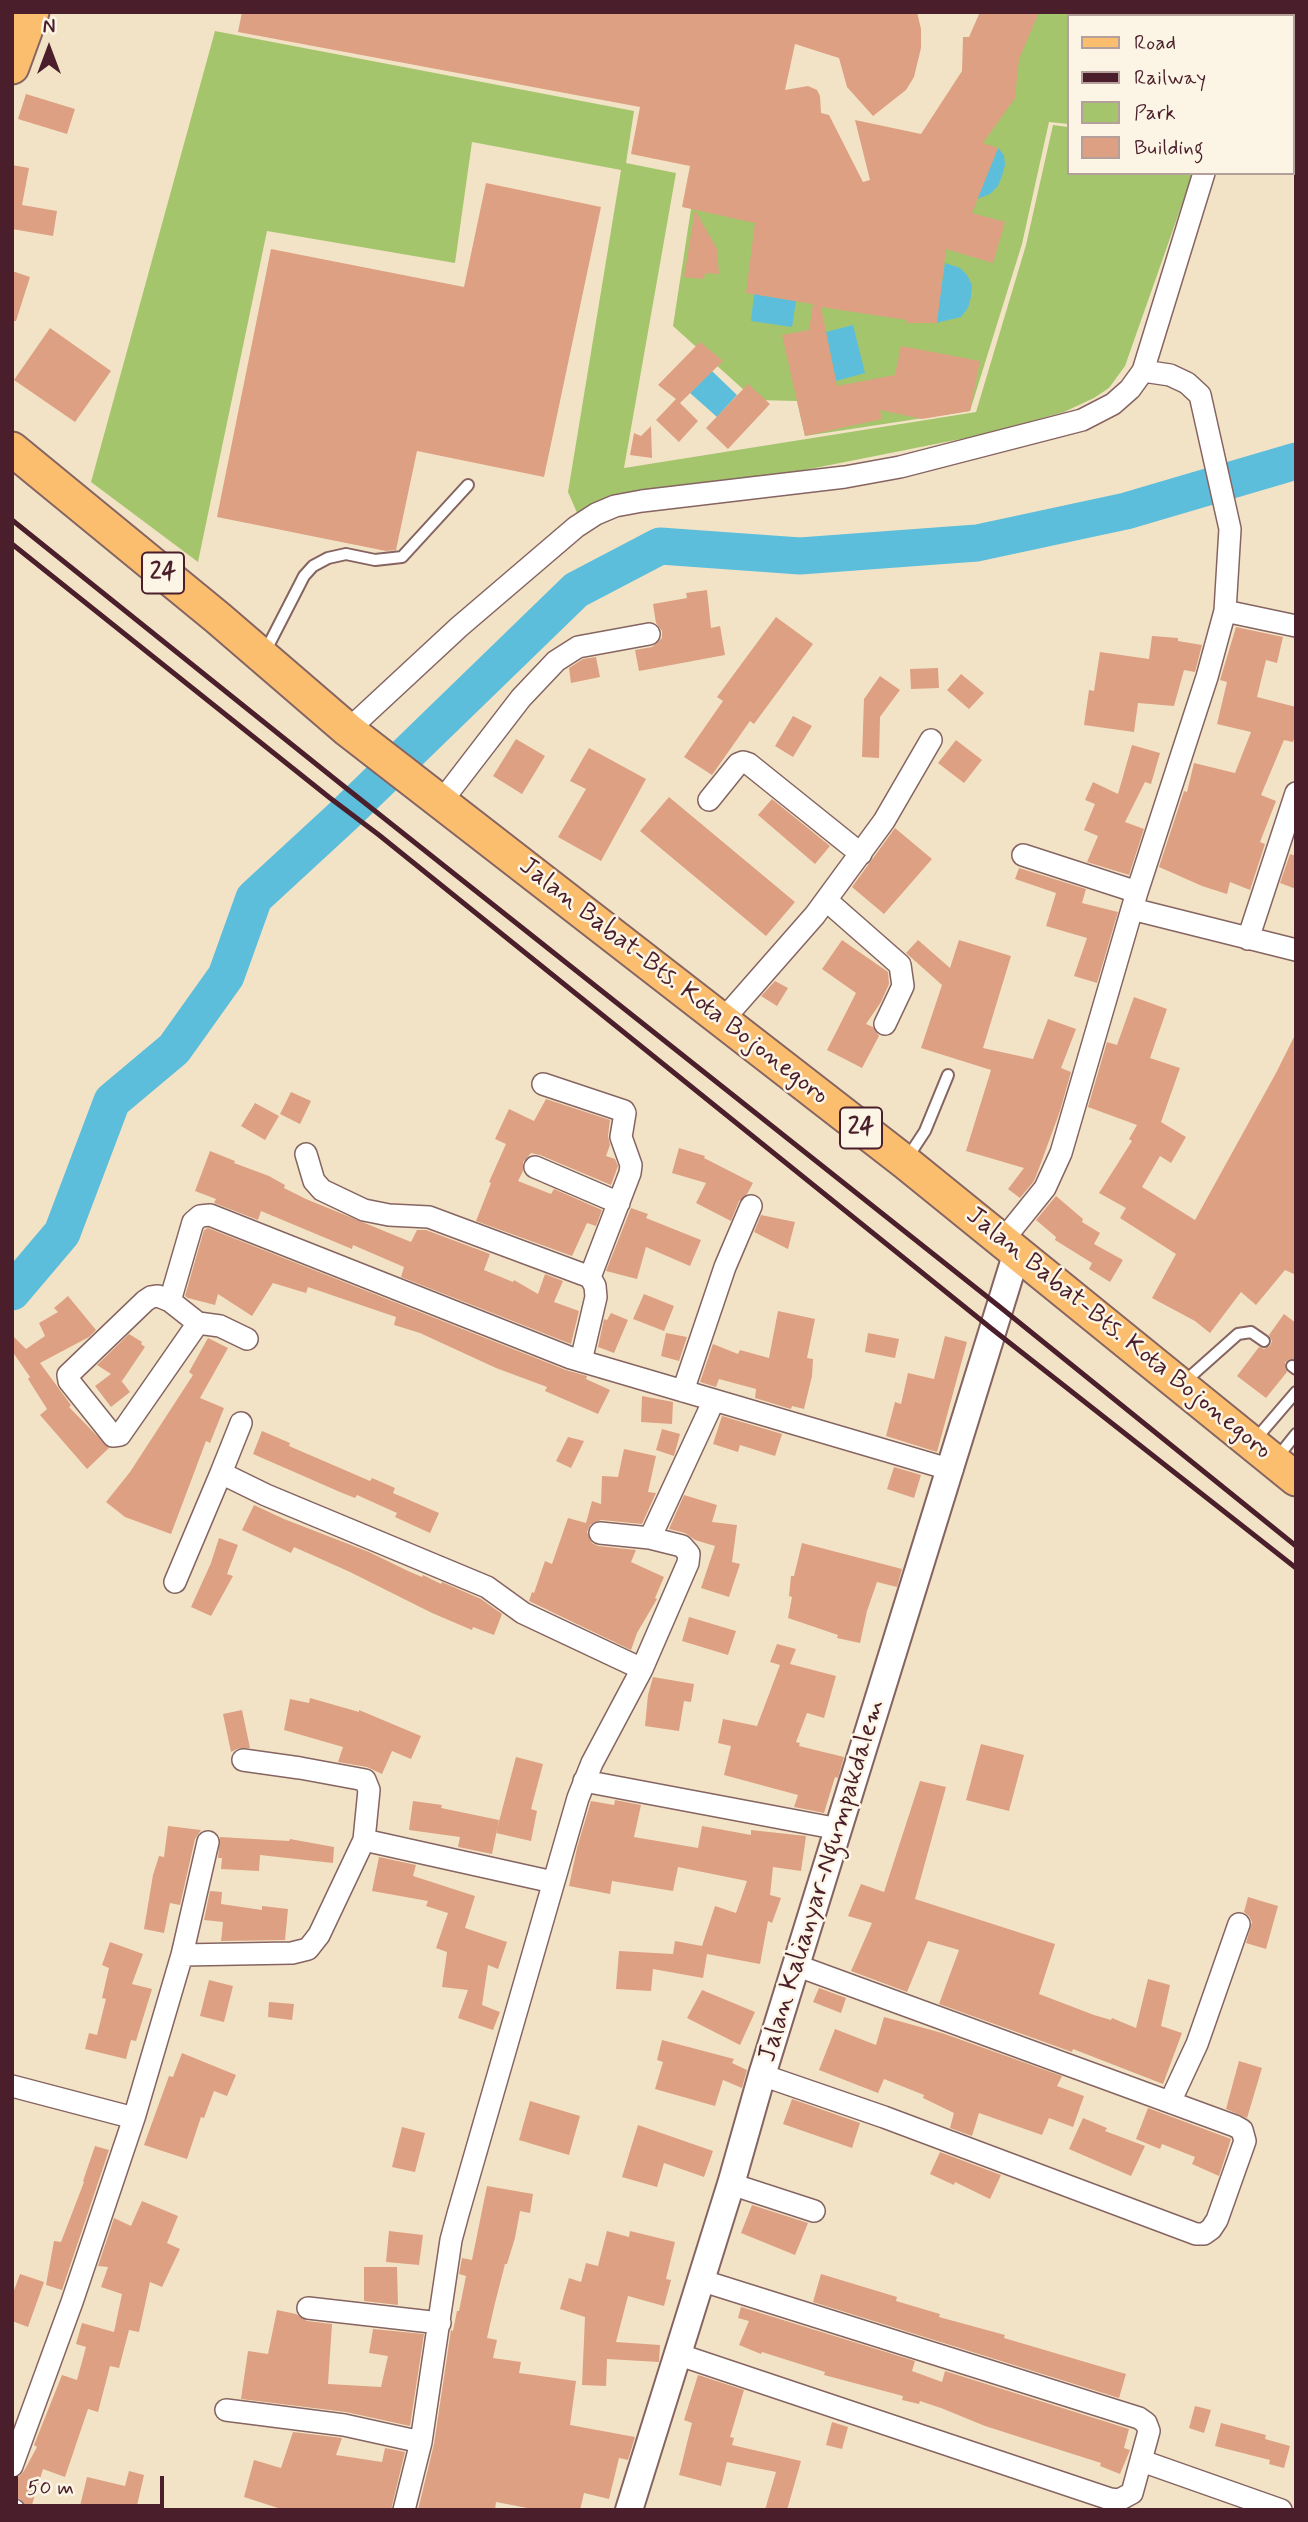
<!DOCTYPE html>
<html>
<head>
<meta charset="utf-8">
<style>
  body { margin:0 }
  #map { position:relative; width:1308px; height:2522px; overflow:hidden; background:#f3e3c6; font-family:Mynerve,sans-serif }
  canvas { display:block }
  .frame { position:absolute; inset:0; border:14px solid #4a1f2b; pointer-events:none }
  .legend { position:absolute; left:1067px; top:14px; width:228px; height:161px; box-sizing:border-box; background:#fcf5e5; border:2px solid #b59f9b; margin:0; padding:9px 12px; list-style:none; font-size:21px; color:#4a1f2b }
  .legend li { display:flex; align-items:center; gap:14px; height:35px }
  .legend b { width:35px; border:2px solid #b59f9b }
  .north { position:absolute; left:14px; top:14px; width:70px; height:70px; -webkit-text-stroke:5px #fcf5e5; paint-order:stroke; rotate:0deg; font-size:19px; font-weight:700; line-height:28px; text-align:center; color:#4a1f2b }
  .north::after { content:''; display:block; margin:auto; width:24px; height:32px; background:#4a1f2b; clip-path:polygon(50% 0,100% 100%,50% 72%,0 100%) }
  .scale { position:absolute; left:14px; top:2476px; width:150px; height:32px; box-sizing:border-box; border:4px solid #4a1f2b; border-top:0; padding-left:9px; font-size:21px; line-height:24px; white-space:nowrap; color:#4a1f2b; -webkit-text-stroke:5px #fcf5e5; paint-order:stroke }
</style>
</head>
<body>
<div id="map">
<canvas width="1308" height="2522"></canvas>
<div class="frame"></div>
<ul class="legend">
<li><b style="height:9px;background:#fbbd6e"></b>Road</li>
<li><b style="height:9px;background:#4a1f2b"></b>Railway</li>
<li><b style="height:19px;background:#a5c56d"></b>Park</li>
<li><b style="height:19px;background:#dda082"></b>Building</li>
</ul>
<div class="north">N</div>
<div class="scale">50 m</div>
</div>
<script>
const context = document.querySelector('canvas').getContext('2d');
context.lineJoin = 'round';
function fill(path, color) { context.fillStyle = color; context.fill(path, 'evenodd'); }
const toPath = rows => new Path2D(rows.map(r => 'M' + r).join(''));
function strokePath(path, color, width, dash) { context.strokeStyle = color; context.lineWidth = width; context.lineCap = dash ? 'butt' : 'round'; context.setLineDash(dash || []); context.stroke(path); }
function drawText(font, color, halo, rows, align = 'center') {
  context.font = font + ' Mynerve,sans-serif'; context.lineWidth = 5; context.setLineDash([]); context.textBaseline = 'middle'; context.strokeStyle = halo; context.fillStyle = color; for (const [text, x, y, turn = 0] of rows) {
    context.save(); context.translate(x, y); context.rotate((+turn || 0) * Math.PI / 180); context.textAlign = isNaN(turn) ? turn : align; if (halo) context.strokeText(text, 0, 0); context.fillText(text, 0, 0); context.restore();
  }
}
fill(toPath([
  [1020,12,1066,12,1077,16,1068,16,1068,124,1049,122,1022,244,970,411,805,436,797,401,755,400,673,326,691,209,906,194],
  [215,31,634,111,626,163,676,173,624,468,976,412,1026,245,1053,125,1068,127,1068,173,1193,173,1125,366,1109,388,1094,398,1064,412,981,435,578,515,568,492,621,170,472,142,455,263,267,231,198,562,91,482]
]), '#a5c56d');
fill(toPath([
  [998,148,1004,155,1005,165,1002,176,998,186,990,194,977,199],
  [945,263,960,268,967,275,972,285,971,297,968,308,961,317,936,323],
  [754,294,796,301,792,327,751,321],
  [853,325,865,373,836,381,826,332],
  [712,371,737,395,717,417,690,393]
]), '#5dbedc');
strokePath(toPath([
  [12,1292,62,1233,112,1101,174,1049,226,976,254,898,343,816,576,590,660,546,800,556,977,543,1126,511,1296,461]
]), '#5dbedc', 37);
fill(toPath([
  [242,12,917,12,921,29,921,48,914,77,906,90,873,116,847,87,839,58,795,44,785,90,808,86,817,90,820,96,821,113,829,115,863,182,870,180,855,120,921,134,962,71,963,37,969,37,980,12,1039,12,1019,59,1015,98,983,143,998,148,972,213,1005,222,993,263,946,249,937,323,906,323,907,320,821,307,837,386,895,375,901,346,980,361,970,411,922,419,880,410,882,419,805,436,782,335,809,330,813,304,746,293,755,223,682,207,690,166,631,154,640,107,238,32],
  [26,94,75,109,67,134,18,119],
  [12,165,29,168,22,205,57,211,53,236,12,229],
  [486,183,601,207,544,477,417,451,396,550,386,551,217,517,271,249,464,287],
  [695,210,717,249,719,274,705,273,704,279,684,277],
  [12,271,30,277,16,321,12,321],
  [50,328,111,371,75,422,14,380],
  [700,342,723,361,680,403,698,421,679,442,656,420,676,399,658,385],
  [748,384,770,404,728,449,706,428],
  [651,426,652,458,630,455,634,433,641,436],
  [707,590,711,628,720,626,725,655,639,671,635,650,652,647,662,638,662,631,656,623,653,604,687,598,686,593],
  [776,617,813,644,754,724,750,721,712,775,684,757,723,701,717,697],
  [1236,627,1283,637,1277,663,1266,660,1257,697,1296,707,1296,732,1293,742,1284,740,1261,795,1276,801,1260,842,1265,844,1250,890,1230,882,1227,894,1202,886,1159,867,1184,791,1187,792,1194,763,1235,773,1251,732,1217,724,1227,682,1220,680],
  [1152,636,1178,638,1178,641,1202,645,1195,672,1184,670,1174,706,1138,703,1134,732,1084,725,1089,690,1094,691,1100,652,1149,659],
  [596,657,600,677,571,683,569,668,583,659],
  [938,668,939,688,911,689,910,669],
  [961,674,984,693,969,709,947,690],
  [880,676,900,690,880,717,879,758,862,757,864,699],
  [793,716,812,726,793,757,775,746],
  [516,739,545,756,522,794,493,776],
  [956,740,982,760,964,783,938,763],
  [1132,745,1160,753,1151,784,1145,782,1125,822,1144,829,1129,875,1087,862,1098,836,1084,830,1095,804,1085,800,1093,782,1118,794],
  [589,748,646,779,601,861,558,837,586,789,570,781],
  [669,797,795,902,766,936,640,831],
  [772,799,830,846,815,864,758,815],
  [895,828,932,859,884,914,852,887],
  [1290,854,1296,856,1296,889,1280,883],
  [1019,868,1086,889,1082,903,1118,912,1097,983,1074,976,1087,938,1046,926,1056,893,1015,879],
  [842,940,888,972,889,984,881,1002,866,1024,873,1027,879,1036,862,1068,827,1050,856,993,822,969],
  [918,940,950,968,959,940,1011,956,983,1048,1033,1059,1048,1019,1076,1029,1061,1068,1071,1072,1060,1111,1038,1171,1034,1181,1020,1198,1008,1189,1024,1168,966,1151,991,1070,921,1048,942,985,906,953],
  [775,981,788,988,777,1006,761,996],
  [1134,997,1167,1009,1150,1058,1180,1068,1161,1122,1186,1137,1171,1163,1160,1156,1142,1187,1195,1220,1276,1073,1296,1033,1296,1275,1285,1270,1256,1305,1241,1292,1210,1333,1195,1321,1152,1298,1176,1254,1120,1218,1126,1208,1099,1193,1132,1141,1129,1139,1137,1125,1088,1107,1107,1042,1117,1045],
  [291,1092,311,1101,300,1124,280,1114],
  [546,1099,610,1120,608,1136,610,1145,606,1156,615,1159,618,1166,611,1185,540,1155,531,1153,523,1162,523,1171,518,1181,551,1194,554,1189,602,1210,596,1226,587,1223,572,1256,476,1221,491,1183,489,1182,506,1144,495,1139,509,1109,534,1121],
  [255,1103,279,1116,265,1140,241,1126],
  [679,1148,705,1156,704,1158,753,1183,747,1194,739,1201,731,1221,696,1203,706,1183,672,1173],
  [210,1151,235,1161,234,1163,269,1176,285,1185,284,1188,306,1199,411,1242,417,1230,426,1230,490,1254,484,1270,513,1282,514,1280,538,1294,545,1274,563,1281,554,1302,579,1311,571,1344,401,1277,404,1267,353,1245,352,1249,261,1211,258,1220,214,1203,216,1199,195,1191],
  [1056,1196,1083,1219,1082,1222,1100,1233,1094,1244,1123,1260,1110,1282,1089,1269,1092,1263,1055,1240,1056,1237,1036,1220],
  [631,1208,648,1214,646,1218,701,1240,690,1266,646,1247,637,1279,606,1271],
  [761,1215,795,1222,788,1249,754,1232],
  [208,1228,566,1370,587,1376,586,1379,610,1390,598,1414,545,1391,547,1387,496,1368,420,1333,394,1325,396,1317,308,1287,306,1293,273,1283,252,1316,218,1294,215,1305,188,1298,185,1296,204,1230],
  [644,1294,674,1306,664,1331,633,1319],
  [68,1296,96,1330,89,1337,40,1363,71,1405,69,1407,109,1448,87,1469,40,1415,47,1409,28,1379,30,1377,12,1351,12,1335,26,1349,45,1336,39,1323,58,1312,54,1308],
  [778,1311,815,1319,807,1358,813,1359,812,1376,804,1409,792,1406,791,1409,755,1398,756,1389,719,1379,716,1387,700,1382,713,1344,738,1354,740,1350,769,1358],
  [611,1313,628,1320,614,1353,598,1347,604,1319,607,1320],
  [1284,1314,1296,1323,1296,1359,1290,1359,1285,1362,1285,1368,1287,1372,1266,1398,1237,1376,1259,1347,1264,1349,1270,1346,1272,1341,1269,1335],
  [666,1333,687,1337,679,1361,661,1356],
  [868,1333,899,1339,895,1358,865,1352],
  [129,1334,142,1342,141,1344,145,1347,122,1381,120,1379,130,1392,111,1407,95,1386,111,1374,97,1365],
  [945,1336,967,1342,937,1452,886,1436,895,1402,901,1404,908,1373,934,1379],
  [208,1338,228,1348,200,1398,224,1408,210,1443,206,1441,171,1534,125,1517,106,1502,130,1472,193,1375,189,1372],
  [642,1396,673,1402,672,1424,641,1422],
  [722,1416,782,1434,775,1456,740,1445,738,1452,713,1444],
  [662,1429,680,1434,674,1456,656,1450],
  [262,1431,290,1443,289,1446,370,1481,372,1478,395,1488,393,1493,439,1513,430,1533,395,1517,397,1513,357,1495,355,1498,340,1492,253,1454],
  [568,1437,584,1441,571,1468,556,1461],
  [624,1449,656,1456,648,1492,656,1493,642,1524,601,1520,590,1525,587,1532,592,1543,598,1546,636,1550,631,1562,664,1577,655,1598,657,1599,637,1633,631,1650,529,1601,532,1592,534,1593,545,1561,552,1564,568,1518,586,1523,592,1501,601,1504,602,1476,618,1477],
  [894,1467,921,1475,914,1498,887,1489],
  [684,1495,717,1505,712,1522,737,1525,732,1562,740,1564,729,1597,701,1588,715,1546,695,1540,685,1533,669,1529],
  [254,1505,284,1519,369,1552,408,1571,422,1577,423,1575,441,1584,442,1582,481,1599,502,1614,494,1635,473,1627,472,1630,432,1613,350,1572,294,1547,291,1553,242,1530],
  [219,1538,238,1545,227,1574,233,1576,211,1616,191,1607,211,1563],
  [802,1543,902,1569,897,1587,877,1582,867,1611,860,1643,837,1638,838,1635,788,1618,792,1597,789,1596,791,1576,794,1576],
  [689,1617,736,1631,728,1655,682,1641],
  [777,1644,796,1649,790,1664,836,1676,824,1718,807,1713,796,1742,800,1743,799,1746,844,1757,838,1778,835,1777,824,1813,794,1807,798,1795,724,1775,731,1746,718,1743,723,1719,757,1726,780,1665,770,1662],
  [653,1677,694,1684,691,1702,684,1701,679,1731,645,1726,648,1695],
  [310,1698,359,1712,359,1710,421,1736,411,1759,392,1751,382,1774,367,1767,338,1762,343,1747,284,1730,290,1699,309,1703],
  [242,1710,250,1748,239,1748,231,1752,223,1714],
  [981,1744,1024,1755,1009,1811,966,1800],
  [516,1757,543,1764,531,1809,537,1811,531,1841,496,1833],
  [920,1781,946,1787,915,1899,1055,1944,1039,1994,1094,2015,1111,2020,1112,2018,1136,2028,1148,1979,1170,1985,1161,2026,1182,2033,1163,2084,1073,2049,1072,2052,939,2004,959,1950,928,1941,907,1992,851,1971,872,1923,848,1916,861,1884,884,1892],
  [615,1800,641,1805,634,1837,698,1848,702,1826,751,1835,751,1830,806,1836,801,1871,773,1867,770,1895,781,1898,772,1923,768,1921,760,1964,707,1954,703,1978,653,1969,651,1991,616,1989,619,1951,673,1954,675,1941,702,1946,715,1906,736,1913,747,1881,678,1867,673,1891,612,1881,610,1894,569,1886,577,1848,591,1801,614,1805],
  [413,1801,442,1805,441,1808,499,1820,492,1854,458,1847,460,1837,409,1830],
  [168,1826,201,1830,195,1839,180,1905,170,1903,164,1933,144,1929,153,1875,159,1856,164,1857],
  [220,1837,289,1841,290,1839,334,1847,333,1863,260,1855,259,1871,221,1869,222,1858,218,1858],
  [379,1857,416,1865,413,1876,475,1896,465,1928,507,1942,498,1969,488,1965,482,2005,500,2012,493,2030,458,2018,468,1990,442,1987,447,1952,436,1948,448,1913,426,1906,428,1901,372,1891],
  [210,1891,222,1892,221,1904,262,1910,262,1906,288,1909,285,1940,221,1941,223,1922,204,1920],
  [1248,1897,1278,1906,1266,1949,1246,1943,1252,1922,1249,1916,1244,1912],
  [110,1942,143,1954,132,1984,152,1989,136,2041,131,2040,126,2059,85,2049,89,2033,97,2035,106,1999,102,1998,109,1968,102,1965],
  [209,1980,233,1986,224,2022,200,2016],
  [819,1988,846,1998,841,2013,813,2002],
  [702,1990,755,2012,740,2045,687,2018],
  [269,2002,294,2004,292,2020,268,2017],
  [884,2017,942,2033,1062,2076,1057,2086,1084,2096,1073,2127,1049,2118,1042,2135,979,2113,972,2136,950,2128,954,2113,923,2098,924,2095,884,2079,878,2093,819,2070,835,2029,876,2045],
  [662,2040,734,2059,732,2063,747,2070,742,2088,723,2080,715,2106,655,2089,663,2062,657,2060],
  [182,2053,236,2075,227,2096,214,2091,204,2118,201,2117,187,2159,144,2145,169,2076,173,2077],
  [1239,2061,1262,2068,1247,2118,1226,2109],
  [792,2099,860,2123,852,2148,783,2124],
  [530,2101,580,2116,569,2155,519,2140],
  [1148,2108,1231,2139,1219,2176,1192,2164,1195,2157,1162,2144,1160,2149,1136,2139],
  [1083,2118,1107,2128,1105,2131,1145,2146,1131,2176,1069,2149],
  [638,2125,713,2151,704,2177,664,2163,657,2187,622,2177],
  [402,2127,425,2133,415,2172,392,2167],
  [95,2146,109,2150,62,2290,46,2285,54,2241,61,2242,84,2182,83,2181],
  [940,2152,1001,2175,990,2199,955,2182,954,2185,930,2174],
  [487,2186,533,2194,530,2213,520,2211,515,2238,507,2264,505,2264,495,2303,487,2338,497,2340,493,2358,521,2362,519,2373,576,2381,570,2425,635,2437,628,2460,619,2458,609,2499,584,2493,580,2510,538,2510,496,2502,495,2510,418,2510,434,2444,451,2330,453,2331,457,2311,459,2311,466,2276,459,2274,462,2258,472,2260],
  [142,2201,178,2216,167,2243,180,2249,162,2287,150,2282,139,2332,129,2330,119,2368,110,2366,98,2412,88,2409,65,2477,43,2469,31,2508,26,2507,20,2499,12,2496,12,2483,24,2471,37,2447,34,2445,62,2375,77,2380,86,2347,76,2344,82,2323,114,2332,122,2294,101,2287,108,2267,98,2266,114,2218,131,2226],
  [752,2205,808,2223,795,2255,741,2233],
  [389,2231,423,2235,419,2265,386,2262],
  [607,2231,629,2237,630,2231,675,2242,666,2279,671,2280,664,2306,628,2296,616,2342,660,2345,659,2362,607,2359,606,2386,582,2385,585,2317,560,2309,569,2278,581,2282,586,2263,598,2266],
  [364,2267,397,2267,398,2305,364,2301],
  [20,2274,44,2282,28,2327,12,2321,12,2296],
  [821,2274,897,2297,896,2301,940,2314,939,2317,1005,2335,1004,2338,1126,2374,1119,2398,813,2302],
  [741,2307,915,2361,912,2371,942,2382,945,2371,1129,2429,1124,2448,1130,2450,1120,2474,1100,2466,1101,2463,985,2426,941,2408,920,2401,919,2404,902,2400,903,2396,824,2375,825,2372,762,2352,761,2354,739,2345,749,2321,738,2318],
  [277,2310,296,2314,307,2321,332,2324,328,2384,381,2387,388,2356,369,2353,373,2329,424,2334,410,2426,346,2412,241,2399,248,2351,268,2354],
  [698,2375,744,2390,730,2437,734,2438,732,2445,801,2461,787,2510,765,2510,776,2472,727,2462,721,2486,679,2475,692,2423,684,2420],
  [1195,2406,1211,2410,1204,2433,1189,2428],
  [832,2422,848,2427,842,2449,826,2445],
  [1221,2423,1266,2435,1265,2439,1290,2446,1284,2468,1269,2464,1270,2460,1215,2446],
  [293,2432,342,2438,336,2455,382,2462,385,2448,405,2452,391,2510,284,2510,244,2497,254,2460,281,2468],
  [129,2471,144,2475,136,2510,79,2510,87,2477,125,2486]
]), '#dda082');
const service = toPath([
  [264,654,304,576,313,566,328,558,346,554,375,560,402,557,468,485],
  [906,1160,925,1131,948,1075],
  [1292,1366,1296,1369],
  [1183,1383,1238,1334,1251,1332,1264,1341],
  [1254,1441,1296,1392],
  [1276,1459,1296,1434]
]);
const minor = toPath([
  [1254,16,1256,12],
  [1225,611,1296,626],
  [348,730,459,627,576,527,596,514,615,506,642,501,845,477,900,467,1082,420,1113,404,1130,389,1143,371,1204,173],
  [709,800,738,764,743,762,749,764,861,854],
  [441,802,521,698,556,661,578,647,649,634],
  [1023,855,1137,892],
  [826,900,900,965,903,986,885,1024],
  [1132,909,1296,950],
  [1248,939,1296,793],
  [722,1021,815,915,884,821,931,740],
  [543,1084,624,1111,625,1113,621,1137,631,1165,630,1173,590,1277],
  [306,1154,314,1181,322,1190,364,1210,389,1215,429,1217,590,1277,595,1286,596,1297,581,1361],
  [535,1167,619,1203],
  [1003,1240,1045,1188,1061,1153,1137,892,1207,677,1225,611,1230,529,1200,395,1187,383,1170,375,1143,371],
  [158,1296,170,1301,198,1323,120,1435,113,1436,69,1381,68,1375,145,1301,151,1297,158,1296],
  [170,1301,193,1222,200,1216,210,1215,571,1358,952,1470],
  [198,1323,220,1326,247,1339],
  [683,1391,725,1267,751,1206],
  [221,1473,241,1423],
  [600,1533,650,1538],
  [175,1582,221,1473,266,1495,487,1587,523,1613,642,1669],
  [243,1760,300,1768,365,1780,369,1790,364,1840],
  [584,1781,839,1829],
  [182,1955,292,1953,308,1949,319,1935,364,1840,553,1882],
  [762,2075,884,2117,1196,2234,1204,2234,1211,2229,1217,2220,1245,2141,1242,2130,1235,2126,798,1966],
  [12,2086,134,2118],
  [1170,2102,1197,2044,1239,1924],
  [731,2184,814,2211],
  [308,2308,440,2323],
  [677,2354,1110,2499,1119,2500,1132,2493,1149,2431,1146,2423,1139,2418,700,2280],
  [226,2410,344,2425,421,2442],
  [1142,2461,1281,2510],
  [12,2466,72,2302,134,2118,182,1955,208,1842],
  [12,2509,14,2510],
  [404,2510,421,2442,451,2240,458,2214,578,1798,592,1763,642,1669,688,1563,689,1554,682,1546,650,1538,714,1400]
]);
const tertiary = toPath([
  [629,2510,731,2184,762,2075,1017,1252]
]);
const primary = toPath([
  [12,67,32,12]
]);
const trunk = toPath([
  [12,449,218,618,348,730,905,1162,1296,1479]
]);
strokePath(service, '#856461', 14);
strokePath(minor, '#856461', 24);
strokePath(tertiary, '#856461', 30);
strokePath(primary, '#856461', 37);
strokePath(trunk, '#856461', 37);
strokePath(service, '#fff', 10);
strokePath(minor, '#fff', 21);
strokePath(tertiary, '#fff', 26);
strokePath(primary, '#fbbd6e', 33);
strokePath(trunk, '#fbbd6e', 33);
strokePath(toPath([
  [12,520,341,784,1000,1307,1296,1546],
  [12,544,330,798,379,835,992,1329,1296,1568]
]), '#4a1f2b', 5);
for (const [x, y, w] of [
  [163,573,42],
  [861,1128,42]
]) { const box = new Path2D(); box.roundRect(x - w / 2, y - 20.5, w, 41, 5); context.fillStyle = '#fcf5e5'; context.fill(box); strokePath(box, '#4a1f2b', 2); }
drawText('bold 24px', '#4a1f2b', null, [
  ["24",163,573],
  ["24",861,1128]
]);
drawText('26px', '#4a1f2b', '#fcf5e5', [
  ["Jalan Babat-Bts. Kota Bojonegoro",673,982,38],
  ["Jalan Babat-Bts. Kota Bojonegoro",1118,1334,39],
  ["Jalan Kalianyar-Ngumpakdalem",823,1881,-73]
]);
</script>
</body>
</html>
